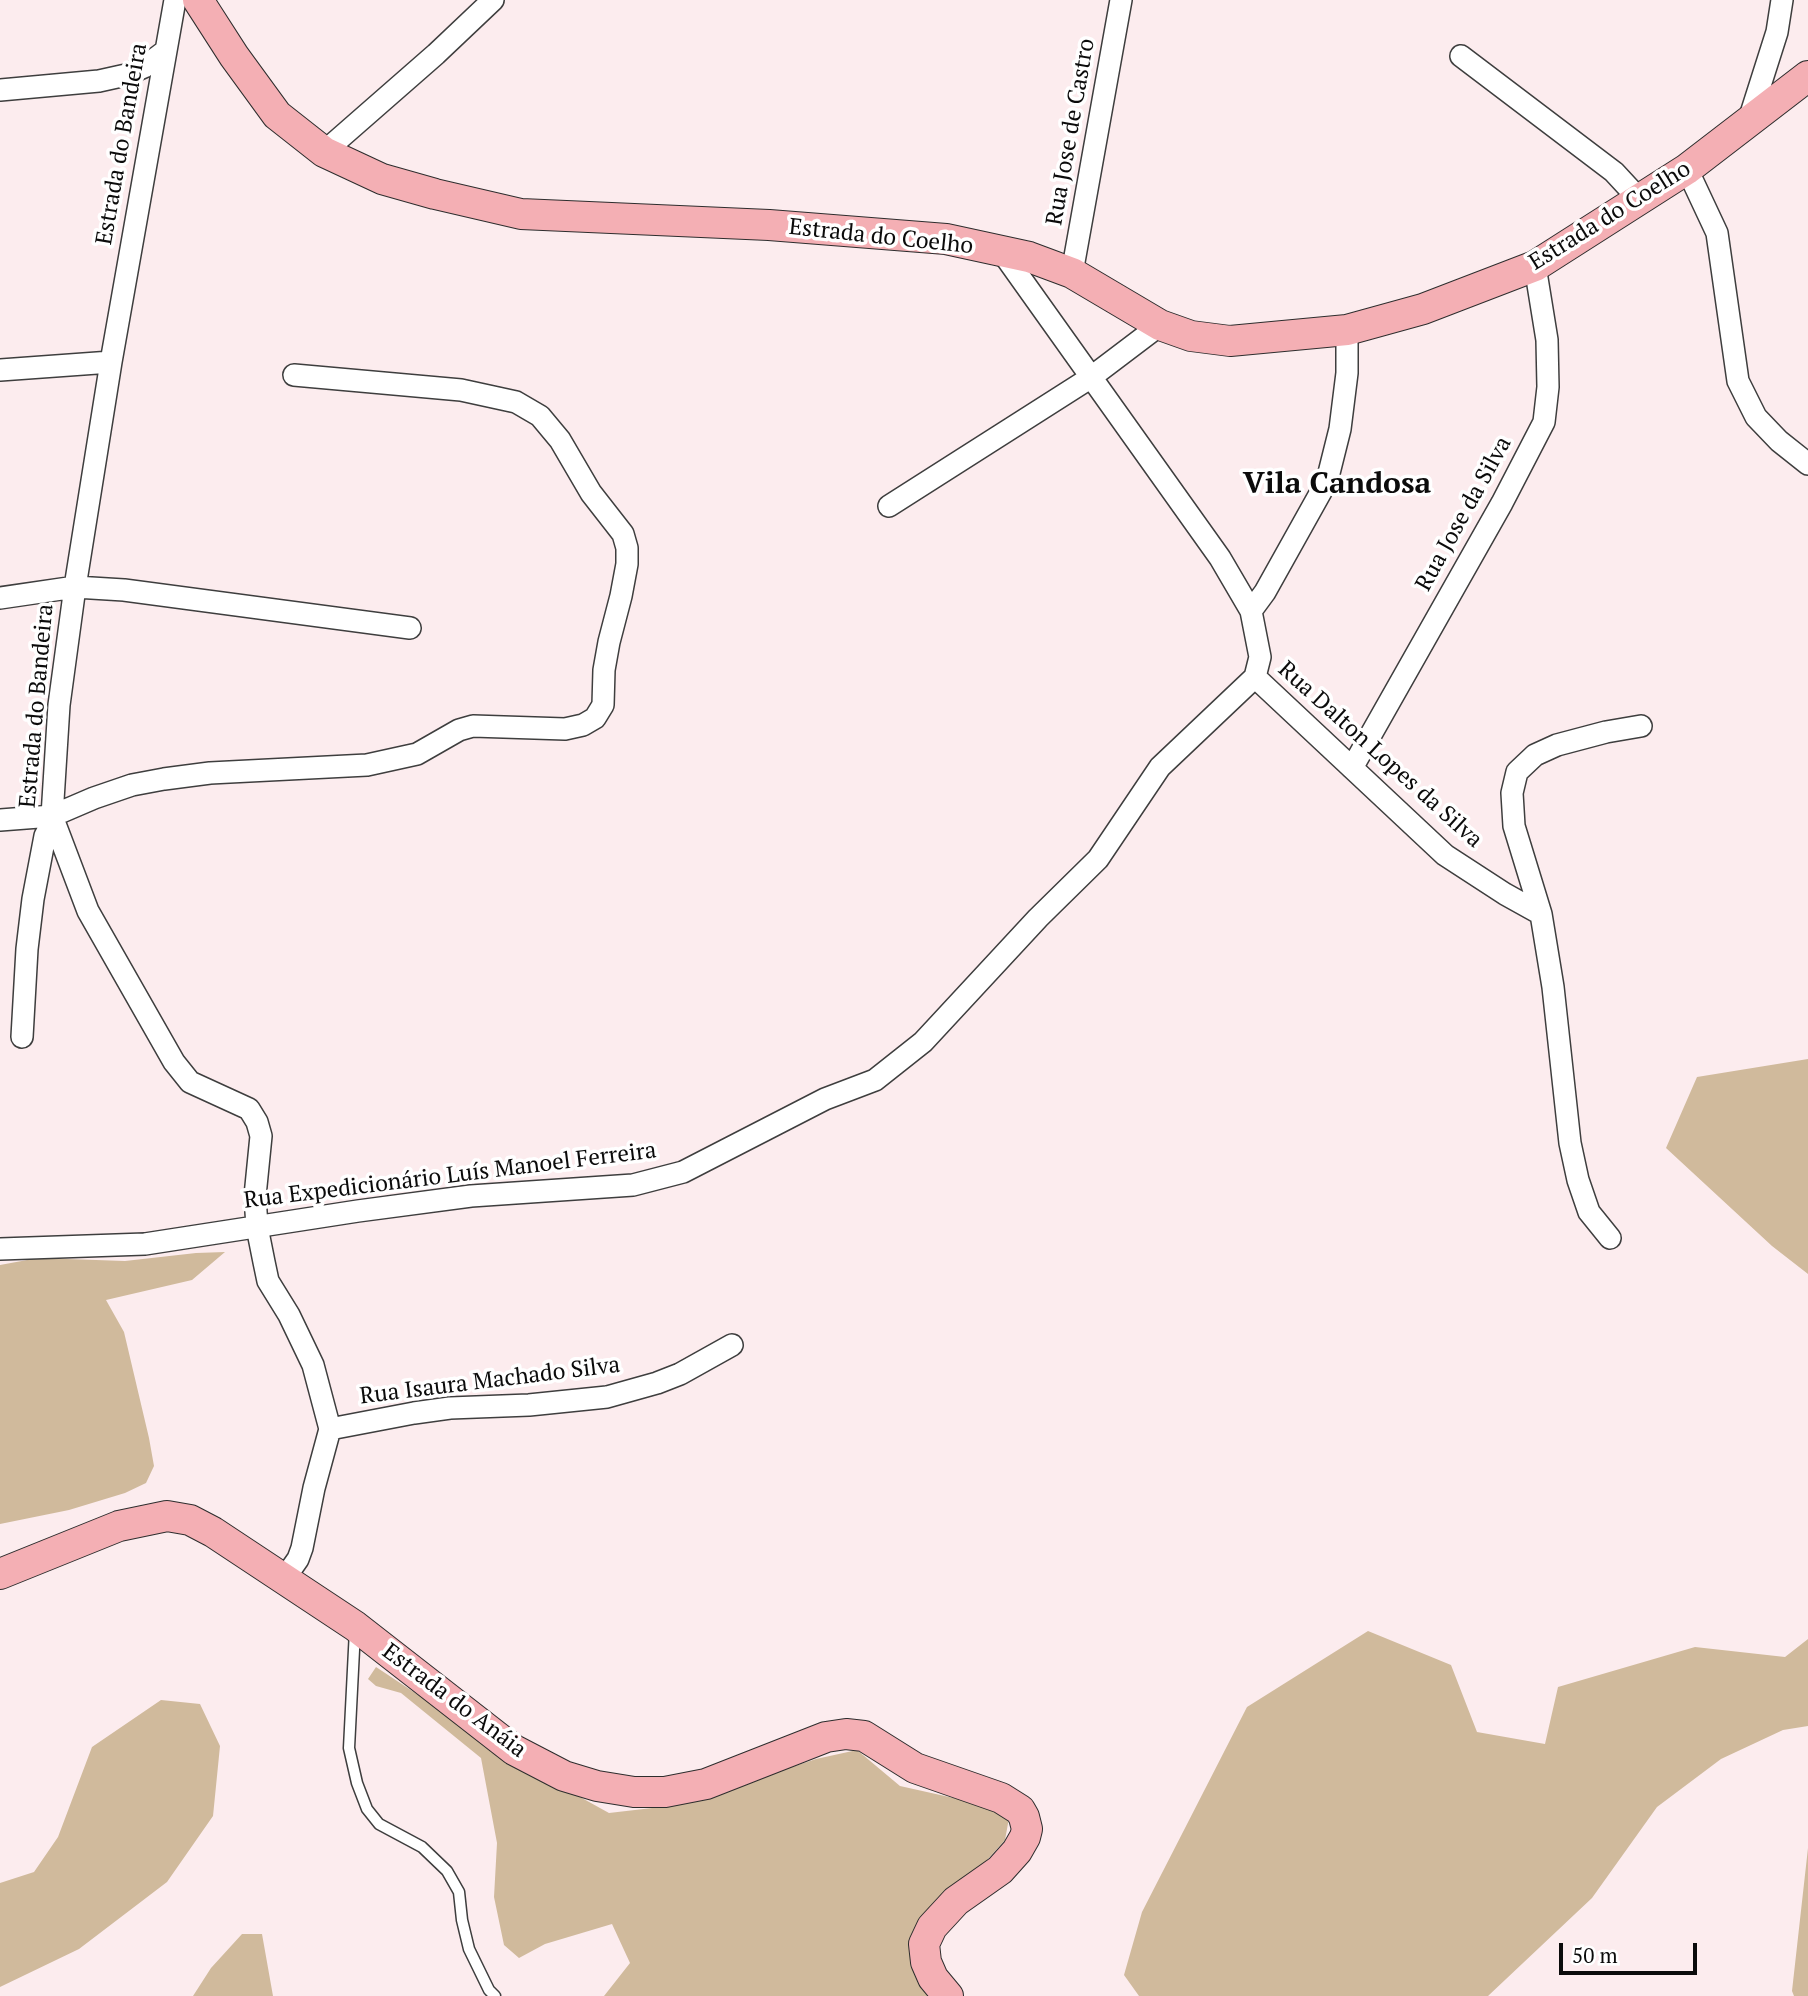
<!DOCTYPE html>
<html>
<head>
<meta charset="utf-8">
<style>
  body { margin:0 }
  #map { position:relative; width:1808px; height:1996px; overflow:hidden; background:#fcecee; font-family:"PT Serif",serif }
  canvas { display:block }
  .scale { position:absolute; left:1559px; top:1943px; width:138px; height:32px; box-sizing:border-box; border:4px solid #0b0b0b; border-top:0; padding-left:9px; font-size:21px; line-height:24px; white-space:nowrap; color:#0b0b0b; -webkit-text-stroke:5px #fff; paint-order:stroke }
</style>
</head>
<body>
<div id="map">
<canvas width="1808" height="1996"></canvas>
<div class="scale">50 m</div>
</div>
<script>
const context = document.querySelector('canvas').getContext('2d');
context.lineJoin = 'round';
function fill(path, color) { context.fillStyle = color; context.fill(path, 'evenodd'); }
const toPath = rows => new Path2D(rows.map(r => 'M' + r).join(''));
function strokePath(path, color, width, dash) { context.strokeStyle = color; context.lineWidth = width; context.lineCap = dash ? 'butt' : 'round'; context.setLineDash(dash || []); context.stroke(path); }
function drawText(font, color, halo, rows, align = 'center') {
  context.font = font + ' "PT Serif",serif'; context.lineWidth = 7; context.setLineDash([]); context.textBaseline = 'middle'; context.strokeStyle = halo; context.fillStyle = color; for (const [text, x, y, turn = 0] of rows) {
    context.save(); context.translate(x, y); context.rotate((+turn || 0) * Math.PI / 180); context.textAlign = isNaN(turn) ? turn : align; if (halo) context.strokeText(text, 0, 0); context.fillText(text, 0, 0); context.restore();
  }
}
fill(toPath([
  [1808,1059,1808,1274,1772,1246,1666,1148,1697,1077],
  [225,1252,192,1280,106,1300,124,1332,149,1438,154,1466,146,1483,125,1493,69,1510,0,1524,0,1265,38,1258,125,1261,196,1253],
  [1368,1631,1451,1665,1477,1732,1545,1744,1558,1687,1695,1647,1785,1657,1808,1639,1808,1726,1783,1730,1721,1759,1657,1807,1592,1898,1488,1996,1139,1996,1124,1975,1142,1912,1247,1707],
  [376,1667,533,1771,609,1813,678,1805,816,1759,857,1750,900,1786,976,1803,1009,1818,1005,1840,927,1927,936,1996,604,1996,630,1963,612,1924,545,1944,519,1958,504,1945,494,1897,497,1843,481,1758,401,1693,376,1686,368,1679],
  [161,1700,200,1704,220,1746,213,1816,167,1882,79,1949,0,1987,0,1883,34,1872,58,1837,92,1747],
  [1808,1848,1808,1996,1794,1996,1792,1991],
  [242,1934,262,1934,273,1996,193,1996,211,1968]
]), '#d0ba9c');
const lane = toPath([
  [355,1630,349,1748,357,1783,367,1809,379,1824,422,1847,447,1871,459,1892,462,1920,469,1949,489,1990,495,1996]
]);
const street = toPath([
  [175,0,111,362,75,587,59,705,52,816,88,911,174,1062,190,1082,249,1109,257,1122,261,1136,255,1196,257,1227,264,1262,268,1281,289,1315,313,1365,330,1429,314,1488,302,1548,298,1559,284,1579],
  [1461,56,1614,172,1639,199],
  [0,90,99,81,126,75,144,67,164,52],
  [1749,120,1777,32,1782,0],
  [324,152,436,54,493,0],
  [1687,169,1717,233,1738,381,1756,417,1779,441,1808,464],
  [1072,273,1121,0],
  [0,370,111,362],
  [889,506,1090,378,1160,325],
  [0,598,75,587,124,590,410,628],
  [1251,611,1265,592,1327,481,1340,429,1347,373,1347,330],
  [1255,677,1445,855,1505,894,1541,914,1553,987,1570,1143,1578,1180,1589,1212,1610,1238],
  [1352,768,1502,503,1544,422,1548,387,1547,340,1535,266],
  [0,820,52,816,94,798,132,785,164,779,210,773,367,765,417,754,459,730,473,726,565,729,583,725,595,718,603,705,604,670,609,642,621,596,627,564,627,548,623,534,591,493,560,440,540,416,516,402,461,390,294,375],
  [1541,914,1514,826,1512,793,1517,772,1535,755,1557,745,1606,732,1641,726],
  [22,1037,27,949,33,899,45,836,53,821],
  [0,1249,145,1244,358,1211,471,1196,633,1185,683,1172,825,1099,875,1080,923,1042,1038,918,1098,859,1160,767,1255,677,1260,657,1251,611,1220,558,1002,252],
  [330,1429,414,1413,450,1408,529,1405,607,1397,657,1383,680,1374,732,1345]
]);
const secondary = toPath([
  [198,0,234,56,277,115,324,152,382,179,435,194,521,214,769,225,946,239,1029,257,1072,273,1160,325,1191,336,1230,341,1347,330,1423,309,1535,266,1687,169,1808,76],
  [0,1574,119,1526,167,1516,190,1520,213,1532,355,1626,514,1750,564,1776,597,1786,634,1792,665,1792,706,1784,826,1737,846,1734,864,1736,915,1768,1001,1798,1020,1810,1024,1817,1027,1829,1025,1837,1017,1851,1000,1870,956,1901,932,1927,924,1944,926,1962,933,1978,948,1996]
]);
strokePath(lane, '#3e3e3e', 13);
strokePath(street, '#3e3e3e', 24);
strokePath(secondary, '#2d2d2d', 32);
strokePath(lane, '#fff', 10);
strokePath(street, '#fff', 21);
strokePath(secondary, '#f4afb4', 30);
drawText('23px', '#0b0b0b', '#fff', [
  ["Rua Jose de Castro",1071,132,-80],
  ["Estrada do Bandeira",122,144,-80],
  ["Estrada do Coelho",1610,216,-32],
  ["Estrada do Coelho",881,237,6],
  ["Rua Jose da Silva",1464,514,-61],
  ["Estrada do Bandeira",37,706,-85],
  ["Rua Dalton Lopes da Silva",1380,755,42],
  ["Rua Expedicionário Luís Manoel Ferreira",450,1176,-7],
  ["Rua Isaura Machado Silva",490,1381,-7],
  ["Estrada do Anáia",454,1701,37]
]);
drawText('bold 30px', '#0b0b0b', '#fff', [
  ["Vila Candosa",1337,484]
]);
</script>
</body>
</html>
